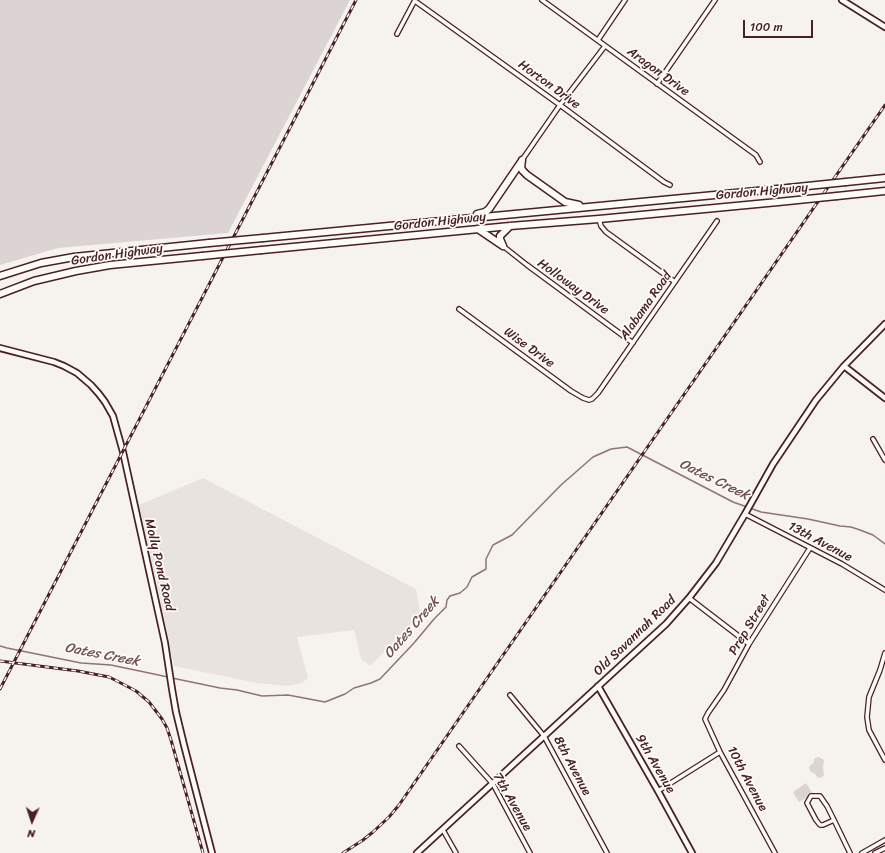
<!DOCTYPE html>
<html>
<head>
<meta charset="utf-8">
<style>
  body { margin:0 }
  #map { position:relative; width:885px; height:853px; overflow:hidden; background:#f6f3ef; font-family:Sriracha,sans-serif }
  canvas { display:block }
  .north { position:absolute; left:12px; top:801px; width:40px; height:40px; -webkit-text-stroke:3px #fdfcf7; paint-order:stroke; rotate:183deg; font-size:11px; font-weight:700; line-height:16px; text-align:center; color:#4a1f2b }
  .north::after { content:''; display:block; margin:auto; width:14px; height:18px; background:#4a1f2b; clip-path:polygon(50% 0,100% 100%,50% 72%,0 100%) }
  .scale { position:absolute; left:743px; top:20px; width:70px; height:18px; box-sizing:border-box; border:2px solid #4a1f2b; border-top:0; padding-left:5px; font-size:12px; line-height:14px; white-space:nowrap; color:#4a1f2b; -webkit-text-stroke:3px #fdfcf7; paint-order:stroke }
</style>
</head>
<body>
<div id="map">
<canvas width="885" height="853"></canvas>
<div class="north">N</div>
<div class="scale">100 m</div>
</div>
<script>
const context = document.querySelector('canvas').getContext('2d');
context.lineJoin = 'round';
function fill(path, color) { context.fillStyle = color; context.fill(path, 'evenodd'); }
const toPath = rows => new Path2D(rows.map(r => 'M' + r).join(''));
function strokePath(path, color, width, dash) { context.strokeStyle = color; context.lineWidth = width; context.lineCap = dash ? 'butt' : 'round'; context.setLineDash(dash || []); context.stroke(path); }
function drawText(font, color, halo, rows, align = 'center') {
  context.font = font + ' Sriracha,sans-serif'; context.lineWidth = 3.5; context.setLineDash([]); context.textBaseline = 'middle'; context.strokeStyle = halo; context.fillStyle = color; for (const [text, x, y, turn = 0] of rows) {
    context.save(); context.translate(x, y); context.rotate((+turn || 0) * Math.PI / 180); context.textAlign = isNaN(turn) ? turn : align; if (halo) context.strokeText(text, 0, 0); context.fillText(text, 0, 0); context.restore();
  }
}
fill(toPath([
  [203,478,416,589,421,617,370,666,361,659,354,630,297,637,308,678,302,683,288,686,257,683,174,666,165,621,139,505]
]), '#e9e3e0');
fill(toPath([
  [0,0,350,0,228,233,58,248,0,265],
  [819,757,824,760,823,767,824,775,822,777,819,778,817,777,815,774,810,771,809,767,813,763,815,758],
  [806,783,813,794,799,802,793,792]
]), '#dcd4d2');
strokePath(toPath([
  [0,646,7,648,81,663,111,665,168,677],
  [172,678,220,688,237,690,262,696,288,695,325,702,345,694,354,688,371,683,380,679,414,643,434,619,446,607,447,600,450,596,460,593,467,587,472,577,486,569,486,559,493,545,512,535,561,485,593,457,611,449,627,447,733,502,761,512,808,519,840,526,851,527,860,530,873,535,885,544]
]), '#8e7378', 1.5);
const minor = toPath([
  [542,0,756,155,760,162],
  [415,1,560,105,664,182,670,185],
  [397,34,415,0],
  [598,40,625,0],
  [657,84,715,0],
  [522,160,560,105,605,46],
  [599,219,601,226,606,232,675,282],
  [503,246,527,265,633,343],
  [459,309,571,391,583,398,589,400,592,399,598,393,717,221],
  [873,439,885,460],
  [745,514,842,564,885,590],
  [689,598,749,644],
  [885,653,880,670,869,697,867,717,869,730,885,760],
  [510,695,544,736,607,853],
  [459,746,493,784,530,853],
  [658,791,720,752],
  [834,820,823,825,820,825,816,820,807,803,811,796,820,796,827,806,834,820,850,853],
  [443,830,456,853],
  [775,853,720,752,705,719,708,713,724,690,749,644,810,548],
  [862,853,885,840],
  [875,853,885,848]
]);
const tertiary = toPath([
  [842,0,885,27],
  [0,348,54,362,64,366,77,373,91,385,99,394,105,402,113,416,123,452,165,643,172,689,176,712,184,745,212,853],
  [844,366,885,398],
  [598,686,658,791,692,853],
  [417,853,630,657,666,624,689,598,716,563,745,514,773,464,816,400,844,366,885,324]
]);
const trunk = toPath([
  [522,160,521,168,523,171,527,175,565,202,579,205],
  [846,182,885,178],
  [837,196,885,191],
  [477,214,485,212,489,209,521,162],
  [478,229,503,246],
  [263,238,788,188],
  [503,246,500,239,500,236,510,226],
  [262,250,510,226,599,219,778,202],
  [0,276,41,263,74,257,209,243],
  [0,294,34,281,76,271,110,265,202,256]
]);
strokePath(minor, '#4a1f2b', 6);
strokePath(tertiary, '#4a1f2b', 8);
strokePath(trunk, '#4a1f2b', 9);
strokePath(minor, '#fdfcf7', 3.5);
strokePath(tertiary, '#fdfcf7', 4.5);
strokePath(trunk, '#fdfcf7', 6);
const rail = toPath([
  [0,661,78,671,109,677,117,681,136,691,149,702,162,719,167,728,171,740,203,853],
  [0,689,356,0],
  [343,853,363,840,373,832,389,817,399,805,885,105]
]);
strokePath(rail, '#4a1f2b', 3);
strokePath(rail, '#fdfcf7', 1.5, [4.5]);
const trunkBridge = toPath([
  [788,188,846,182],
  [778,202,837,196],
  [209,243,263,238],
  [202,256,262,250]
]);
strokePath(trunkBridge, '#4a1f2b', 9, []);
strokePath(trunkBridge, '#fdfcf7', 6);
drawText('13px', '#4a1f2b', '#fdfcf7', [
  ["Aragon Drive",658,72,36],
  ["Horton Drive",549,85,36],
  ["Gordon Highway",762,192,-5],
  ["Gordon Highway",440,222,-6],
  ["Gordon Highway",117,255,-8],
  ["Holloway Drive",573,287,36],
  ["Alabama Road",646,306,-55],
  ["Wise Drive",529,348,36],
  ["13th Avenue",820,542,28],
  ["Molly Pond Road",159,565,77],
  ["Prep Street",750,625,-59],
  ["Old Savannah Road",635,636,-44],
  ["9th Avenue",655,764,60],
  ["8th Avenue",572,766,62],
  ["10th Avenue",747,779,62],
  ["7th Avenue",512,802,60]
]);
drawText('italic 14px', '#725058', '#fdfcf7', [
  ["Oates Creek",714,480,26],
  ["Oates Creek",412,628,-49],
  ["Oates Creek",102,655,11]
]);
</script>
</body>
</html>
